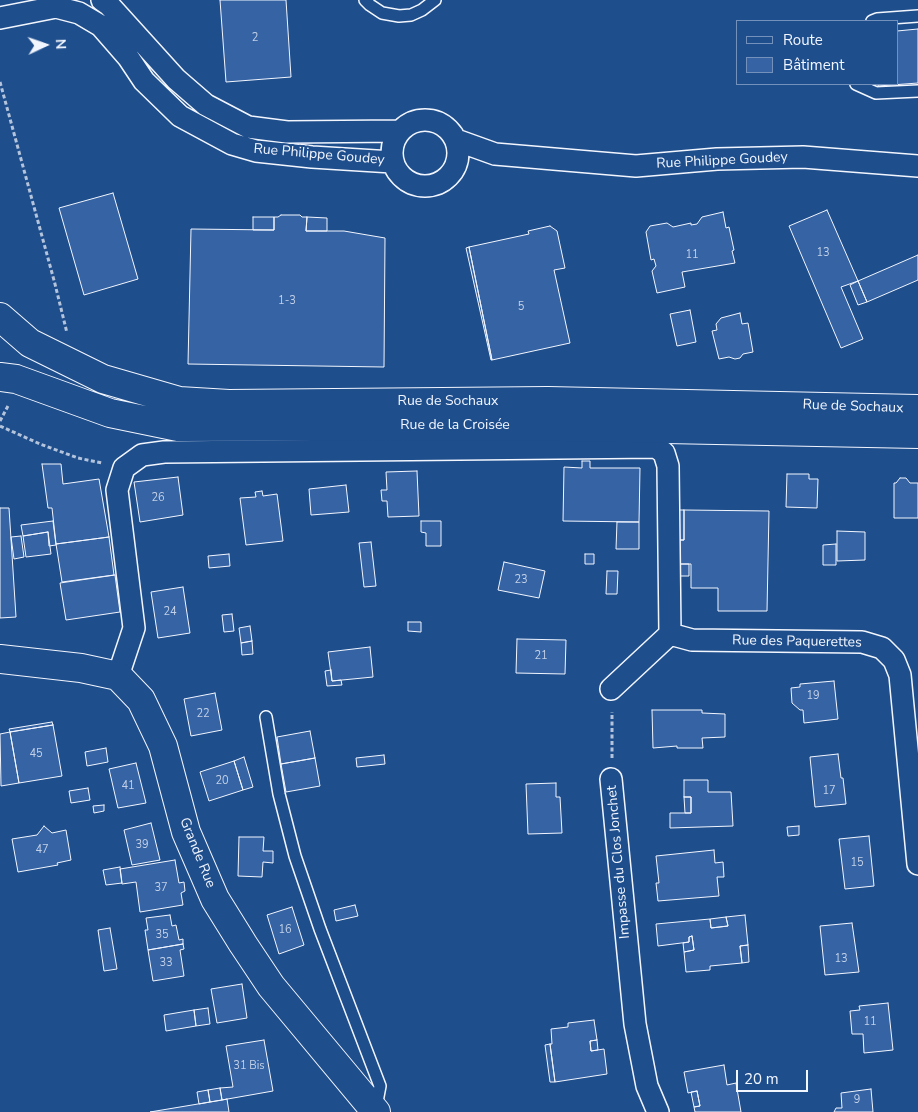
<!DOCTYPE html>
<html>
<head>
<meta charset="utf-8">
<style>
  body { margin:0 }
  #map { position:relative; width:918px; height:1112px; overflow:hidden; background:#1f4e8c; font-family:"Nunito Sans",sans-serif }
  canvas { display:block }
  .legend { position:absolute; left:736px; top:20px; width:162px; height:65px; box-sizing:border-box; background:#1f4e8c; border:1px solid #7391ba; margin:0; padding:6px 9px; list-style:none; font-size:15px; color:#f2f6ff }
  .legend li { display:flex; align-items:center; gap:10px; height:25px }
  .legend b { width:25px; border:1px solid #7391ba }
  .north { position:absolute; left:20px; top:20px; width:50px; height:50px; -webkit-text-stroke:4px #1f4e8c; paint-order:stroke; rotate:87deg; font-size:14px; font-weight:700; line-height:20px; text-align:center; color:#f2f6ff }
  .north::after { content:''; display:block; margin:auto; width:18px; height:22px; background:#f2f6ff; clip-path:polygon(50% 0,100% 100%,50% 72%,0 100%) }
  .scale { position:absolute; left:736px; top:1070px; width:72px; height:22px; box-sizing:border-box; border:2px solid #f2f6ff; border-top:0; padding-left:6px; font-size:15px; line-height:18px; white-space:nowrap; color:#f2f6ff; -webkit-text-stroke:4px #1f4e8c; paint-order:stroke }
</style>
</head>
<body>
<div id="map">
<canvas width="918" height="1112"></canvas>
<ul class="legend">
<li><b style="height:6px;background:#1f4e8c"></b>Route</li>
<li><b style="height:14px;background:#3563a3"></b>Bâtiment</li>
</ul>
<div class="north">N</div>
<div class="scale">20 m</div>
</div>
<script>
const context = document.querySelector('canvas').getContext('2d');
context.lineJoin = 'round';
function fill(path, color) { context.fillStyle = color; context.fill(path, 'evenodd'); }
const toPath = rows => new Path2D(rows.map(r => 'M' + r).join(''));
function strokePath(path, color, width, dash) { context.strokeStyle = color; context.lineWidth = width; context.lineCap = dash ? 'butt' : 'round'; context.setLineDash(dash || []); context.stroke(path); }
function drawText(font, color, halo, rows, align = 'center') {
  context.font = font + ' "Nunito Sans",sans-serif'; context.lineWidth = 4; context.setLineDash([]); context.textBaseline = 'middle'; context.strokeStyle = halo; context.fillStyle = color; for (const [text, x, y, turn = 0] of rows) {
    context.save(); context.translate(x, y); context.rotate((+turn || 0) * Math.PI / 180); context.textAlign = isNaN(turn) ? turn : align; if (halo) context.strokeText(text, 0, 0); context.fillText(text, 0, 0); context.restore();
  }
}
const building = toPath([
  [220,0,286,0,291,77,226,82,220,0],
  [918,29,918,83,878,86,878,84,897,84,897,31,918,29],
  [113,193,138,279,84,295,59,208,113,193],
  [827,210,858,281,841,287,863,339,841,348,789,226,827,210],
  [723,212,726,228,729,227,734,250,732,251,735,263,682,272,685,287,657,293,652,271,656,266,654,259,651,260,646,232,650,226,667,223,673,227,691,223,691,225,697,224,702,217,723,212],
  [281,215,300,215,302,217,307,217,306,231,344,231,385,238,384,367,188,364,191,229,274,230,274,217,278,217,281,215],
  [253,217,274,217,274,230,253,230,253,217],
  [307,217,327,218,327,231,306,231,307,217],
  [550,226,557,231,565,268,554,270,570,343,492,360,469,247,529,234,528,231,550,226],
  [469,247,492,360,491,360,466,248,469,247],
  [918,255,918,280,867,302,858,281,918,255],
  [858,281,867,302,858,305,850,285,858,281],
  [690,310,696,342,677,346,670,314,690,310],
  [740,313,742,324,748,323,753,352,743,354,740,358,735,359,729,357,719,359,712,331,717,330,716,324,721,318,740,313],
  [582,461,590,461,590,468,640,468,639,522,563,521,564,467,582,468,582,461],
  [42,464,61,464,63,484,99,479,109,537,56,544,52,508,48,508,42,464],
  [417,471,419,516,388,517,387,501,382,501,381,490,387,490,386,472,417,471],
  [787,474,809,474,809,479,818,479,817,508,786,507,787,474],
  [178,477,183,515,140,522,134,482,178,477],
  [900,478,906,478,910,483,918,483,918,518,894,518,894,483,896,483,900,478],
  [346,485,349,512,311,515,309,489,346,485],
  [262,491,263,496,277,494,283,541,246,545,240,498,256,497,255,492,262,491],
  [0,508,9,508,16,617,0,618,0,508],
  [675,510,684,510,684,540,675,540,675,510],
  [684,510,769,511,767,611,718,611,718,588,691,588,691,564,674,564,675,540,684,540,684,510],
  [53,521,56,545,49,546,48,532,23,536,21,525,53,521],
  [421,521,441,521,441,546,426,546,426,533,421,532,421,521],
  [617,522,639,522,639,549,616,549,617,522],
  [837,531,865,532,865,560,837,561,837,531],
  [48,532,51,554,26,557,23,536,48,532],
  [21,536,24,557,14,559,11,537,21,536],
  [109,537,114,575,62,582,56,544,109,537],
  [371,542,376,586,364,587,359,543,371,542],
  [836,544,836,565,823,565,823,545,836,544],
  [229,554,230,566,209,568,208,556,229,554],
  [585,554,594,554,594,564,585,564,585,554],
  [504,562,545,571,539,598,498,590,504,562],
  [674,564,689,564,689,576,674,576,674,564],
  [607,571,618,571,617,594,606,594,607,571],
  [115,575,120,612,66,620,60,583,115,575],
  [183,587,190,633,158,638,151,592,183,587],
  [232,614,234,631,224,632,222,615,232,614],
  [408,622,421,622,421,632,408,631,408,622],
  [250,626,252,641,241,643,239,628,250,626],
  [517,639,566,640,565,674,516,673,517,639],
  [252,641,253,654,242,655,241,643,252,641],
  [370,647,373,677,332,681,328,652,370,647],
  [331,670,332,681,341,680,342,685,327,686,325,671,331,670],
  [834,681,838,719,804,723,803,710,800,710,792,703,791,688,800,687,800,684,834,681],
  [215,693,222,730,191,736,184,699,215,693],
  [652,710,702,710,702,713,725,714,725,737,702,738,703,748,677,748,677,746,653,748,652,710],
  [52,722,53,725,10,732,9,729,52,722],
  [53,725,62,776,19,783,10,732,53,725],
  [310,731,315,758,281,764,277,737,310,731],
  [10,732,19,783,1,786,0,734,10,732],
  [106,748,108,762,87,766,85,752,106,748],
  [838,754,841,778,843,778,846,804,815,807,810,757,838,754],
  [384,755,385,764,357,767,356,758,384,755],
  [244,757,253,787,243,790,234,761,244,757],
  [315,758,320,786,286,792,281,764,315,758],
  [234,761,243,790,209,801,200,772,234,761],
  [136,763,146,803,118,808,109,769,136,763],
  [684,780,708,780,708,792,731,792,733,826,670,828,670,813,691,813,691,797,684,797,684,780],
  [556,783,556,797,560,797,562,833,528,834,526,784,556,783],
  [88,788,90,800,71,803,69,791,88,788],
  [684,797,691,797,691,813,685,813,684,797],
  [104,805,104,811,94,813,93,806,104,805],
  [151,823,160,860,132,865,124,830,151,823],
  [44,826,52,833,66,830,71,860,57,863,58,865,18,872,12,839,37,835,44,826],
  [799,826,799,835,788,836,787,827,799,826],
  [869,836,874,886,845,889,839,839,869,836],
  [239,837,264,837,263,851,273,851,273,863,263,862,262,877,238,876,239,837],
  [714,850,715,863,723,862,724,877,717,877,719,896,658,901,656,883,659,883,656,856,714,850],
  [175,860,179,883,184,882,185,891,181,893,183,905,140,912,136,882,122,884,120,869,175,860],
  [120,867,122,883,106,885,103,870,120,867],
  [355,905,358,916,336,921,334,910,355,905],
  [292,907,304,945,279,954,267,915,292,907],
  [170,915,172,926,176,925,179,940,183,939,183,944,148,950,145,930,148,930,146,918,170,915],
  [745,915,748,945,740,946,742,963,710,966,710,970,686,972,684,952,694,950,692,936,689,937,689,942,658,946,656,924,710,919,711,928,728,926,726,917,745,915],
  [726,917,728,926,711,928,710,919,726,917],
  [852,923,859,972,825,975,820,926,852,923],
  [110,928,117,969,104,971,98,930,110,928],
  [692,936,694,950,684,952,683,943,689,942,689,937,692,936],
  [183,944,184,949,180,950,184,976,153,981,148,950,183,944],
  [748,945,749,962,742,963,740,946,748,945],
  [242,984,247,1018,217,1023,211,989,242,984],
  [888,1003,893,1050,864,1053,863,1034,852,1034,850,1011,860,1010,859,1006,888,1003],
  [208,1008,210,1024,196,1026,194,1010,208,1008],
  [194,1010,196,1026,166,1031,164,1015,194,1010],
  [594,1020,597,1040,590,1041,591,1051,604,1049,607,1074,555,1082,550,1044,552,1044,551,1029,568,1027,568,1023,594,1020],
  [264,1040,273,1091,222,1100,220,1088,233,1087,226,1046,264,1040],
  [597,1040,598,1050,591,1051,590,1041,597,1040],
  [550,1044,555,1082,550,1082,545,1045,550,1044],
  [724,1065,727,1085,736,1083,741,1112,695,1112,694,1107,700,1106,697,1091,688,1093,684,1072,724,1065],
  [220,1088,222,1100,210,1102,208,1090,220,1088],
  [871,1089,873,1112,834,1112,836,1108,842,1108,841,1093,871,1089],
  [208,1090,210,1102,199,1104,197,1092,208,1090],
  [697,1091,700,1106,694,1107,691,1092,697,1091],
  [227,1099,229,1112,150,1112,222,1100,227,1099]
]);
fill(building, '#3563a3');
strokePath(building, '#f2f6ff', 1);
const lane = toPath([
  [365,0,370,5,382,13,399,16,411,15,422,10,435,0],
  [872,21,877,19,918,16],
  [856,84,876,93,918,91],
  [266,717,279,794,295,856,320,929,380,1086,376,1107]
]);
const street = toPath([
  [102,0,109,5,176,79,206,105,248,127,287,132,400,131],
  [0,18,56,7,79,13,101,26,128,57,144,81,180,116,232,144,256,151,312,157,392,162],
  '392 153a33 33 0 1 1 66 0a33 33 0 1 1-66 0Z',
  [456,140,495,154,636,166,717,159,803,157,918,166],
  [670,634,692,640,862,642,882,648,894,660,900,675,918,864],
  [118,676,134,628,117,490,124,468,142,455,164,452,656,447,664,453,668,466,670,634],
  [611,689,670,634],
  [611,779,635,1024,647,1086,658,1112]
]);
const secondary = toPath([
  [0,659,81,668,118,676,141,700,163,746,186,832,215,899,243,944,271,986,376,1112]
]);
const primary = toPath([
  [0,317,30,343,103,379,179,401,229,404,548,401,918,409],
  [0,377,16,379,110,413,178,427,514,426,918,434]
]);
strokePath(lane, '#f2f6ff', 14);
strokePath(street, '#f2f6ff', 24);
strokePath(secondary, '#f2f6ff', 30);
strokePath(primary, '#f2f6ff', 30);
strokePath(toPath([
  [0,82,55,284,67,333],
  [0,421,9,404],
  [0,426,40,444,78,458,102,463],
  [612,758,612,712]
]), '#b3c4dc', 3, [4, 2.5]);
strokePath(lane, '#1f4e8c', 11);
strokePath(street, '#1f4e8c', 21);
strokePath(secondary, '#1f4e8c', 28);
strokePath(primary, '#1f4e8c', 28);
drawText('11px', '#c3d1e8', null, [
  ["2",255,38],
  ["13",823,253],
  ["11",692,255],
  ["1-3",287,301],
  ["5",521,307],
  ["26",158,498],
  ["23",521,580],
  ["24",170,612],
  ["21",541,656],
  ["19",813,696],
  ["22",203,714],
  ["45",36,754],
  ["20",222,781],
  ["41",128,786],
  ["17",829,791],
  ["39",142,845],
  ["47",42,850],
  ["15",857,863],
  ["37",161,888],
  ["16",285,930],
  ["35",162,935],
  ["13",841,959],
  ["33",166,963],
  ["11",870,1022],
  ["31 Bis",249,1066],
  ["9",857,1100]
]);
drawText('14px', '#f2f6ff', '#1f4e8c', [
  ["Rue Philippe Goudey",319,155,5],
  ["Rue Philippe Goudey",722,161,-3],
  ["Rue de Sochaux",448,402],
  ["Rue de Sochaux",853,407,2],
  ["Rue de la Croisée",455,426],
  ["Rue des Paquerettes",797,642,1],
  ["Grande Rue",197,853,68],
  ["Impasse du Clos Jonchet",619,862,-95]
]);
</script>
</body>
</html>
